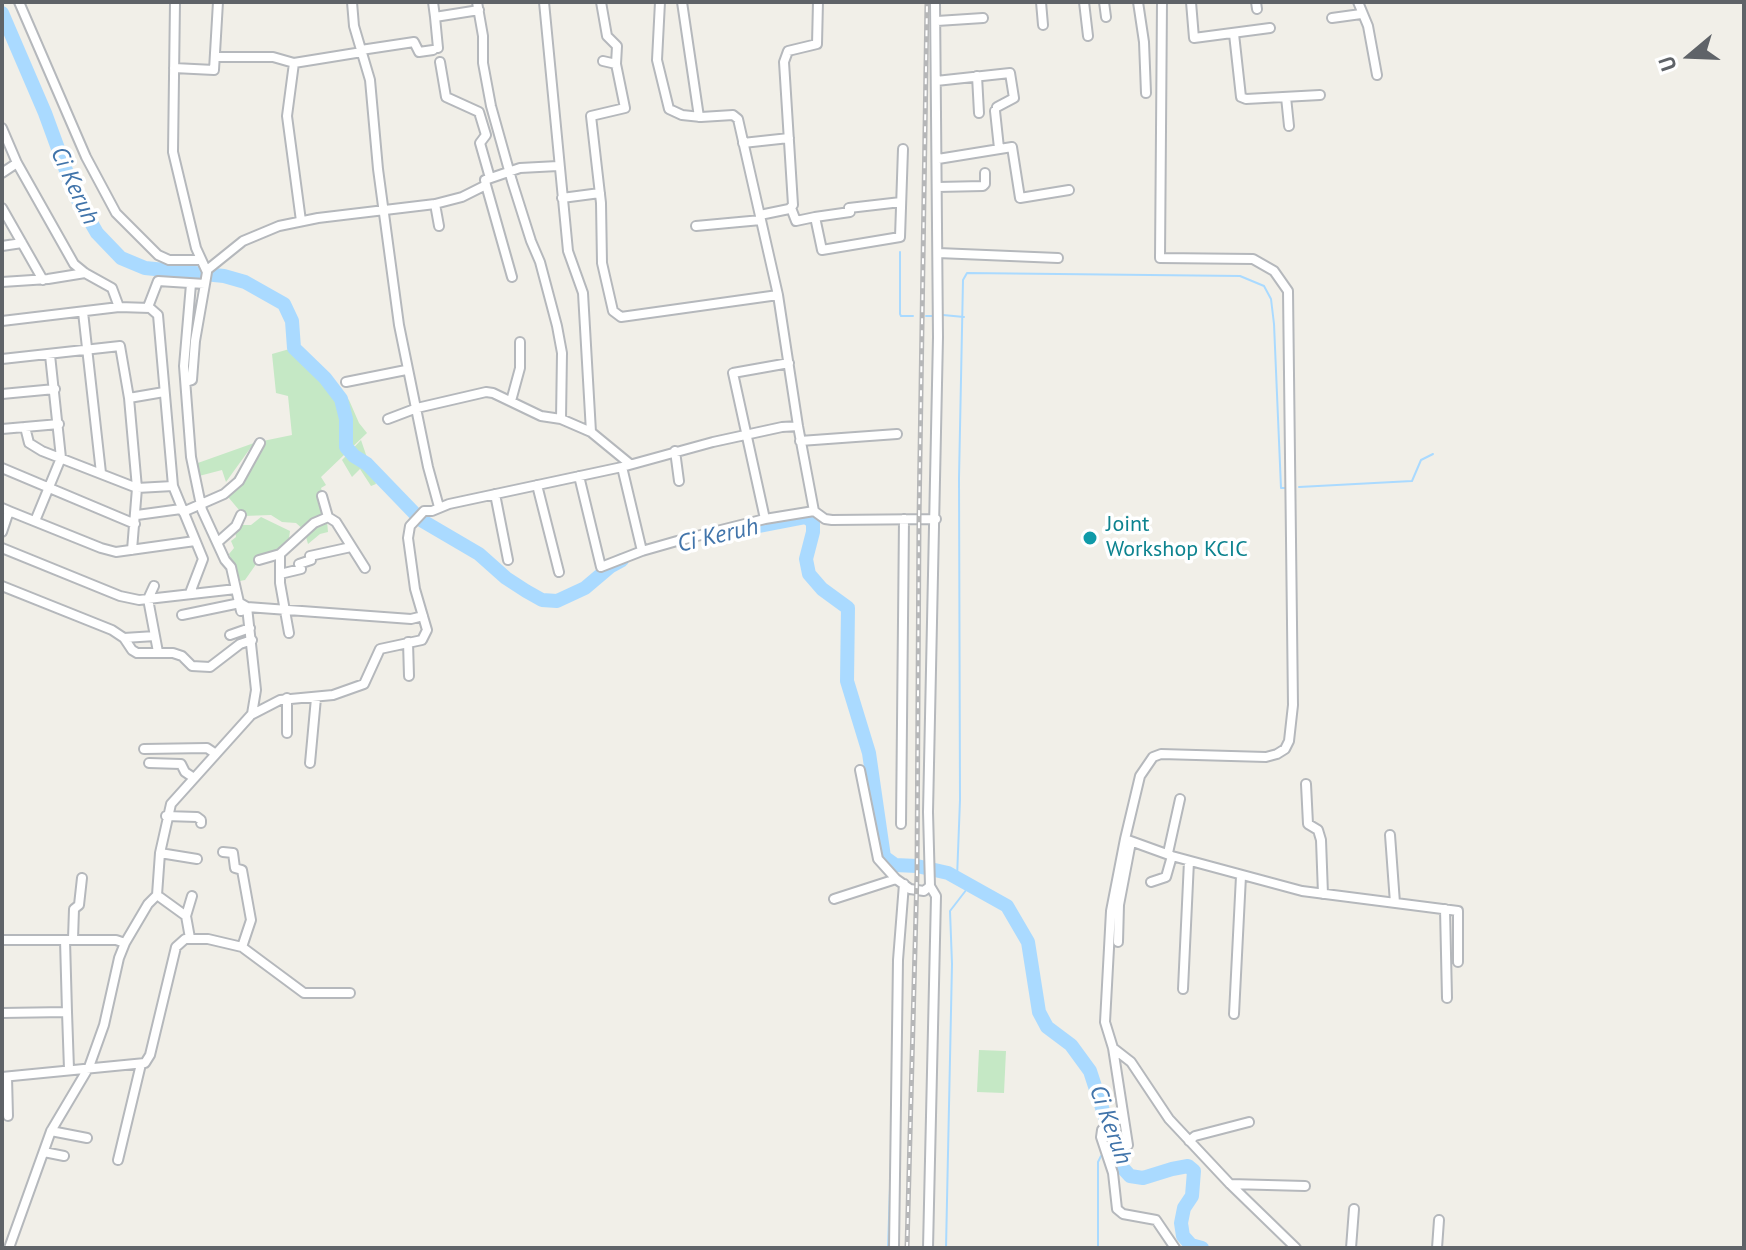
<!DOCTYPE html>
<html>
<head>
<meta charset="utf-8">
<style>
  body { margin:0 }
  #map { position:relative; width:1746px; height:1250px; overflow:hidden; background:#f1efe8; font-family:"PT Sans",sans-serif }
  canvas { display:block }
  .frame { position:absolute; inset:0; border:4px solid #5f6368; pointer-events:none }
  .north { position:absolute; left:1650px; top:16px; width:80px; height:80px; -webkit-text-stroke:6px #fff; paint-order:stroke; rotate:251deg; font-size:22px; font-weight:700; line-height:32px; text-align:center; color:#5f6368 }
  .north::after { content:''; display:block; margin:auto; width:28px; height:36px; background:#5f6368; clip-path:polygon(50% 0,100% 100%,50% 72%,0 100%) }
</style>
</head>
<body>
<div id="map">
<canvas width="1746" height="1250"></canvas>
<div class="frame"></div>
<div class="north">U</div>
</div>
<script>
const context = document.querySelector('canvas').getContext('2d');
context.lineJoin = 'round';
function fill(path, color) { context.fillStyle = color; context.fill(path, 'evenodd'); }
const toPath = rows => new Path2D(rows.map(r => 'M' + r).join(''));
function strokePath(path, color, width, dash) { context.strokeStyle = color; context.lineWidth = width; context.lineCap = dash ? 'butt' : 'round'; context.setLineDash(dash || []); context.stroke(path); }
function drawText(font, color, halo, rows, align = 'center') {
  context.font = font + ' "PT Sans",sans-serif'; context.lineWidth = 7; context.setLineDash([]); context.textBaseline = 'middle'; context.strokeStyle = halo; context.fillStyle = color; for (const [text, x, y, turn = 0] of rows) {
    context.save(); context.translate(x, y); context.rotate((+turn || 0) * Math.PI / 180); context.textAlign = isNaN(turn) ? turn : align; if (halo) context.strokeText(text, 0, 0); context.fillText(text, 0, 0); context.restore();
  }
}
fill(toPath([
  [300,346,330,386,349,400,359,423,367,433,321,477,326,485,321,488,331,517,327,521,328,532,320,534,308,544,304,530,296,523,282,522,271,515,244,516,224,492,258,442,292,435,288,396,276,393,272,354],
  [361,440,376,484,371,486,360,469,352,477,342,460],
  [254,443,226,482,222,470,199,476,195,464],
  [261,517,290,531,289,538,275,552,259,560,245,580,240,581,229,554,234,548,231,541,236,537,235,529,240,525,251,525],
  [979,1050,1006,1051,1004,1093,977,1092]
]), '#c5e8c5');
strokePath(toPath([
  [900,252,900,314,901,316,913,316],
  [943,315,964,317],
  [926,316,932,316],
  [1299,487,1412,481,1421,460,1433,454],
  [957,878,960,800,959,478,963,280,967,273,1240,276,1264,286,1271,299,1274,324,1281,488,1285,488],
  [1110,1151,1115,1148],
  [888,1248,892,1128],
  [946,1248,952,964,950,911,970,885],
  [1098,1248,1098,1162,1101,1156]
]), '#aadaff', 2);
strokePath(toPath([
  [2,13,45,113,75,195,97,233,121,258,145,268,224,276,245,282,284,304,292,321,294,348,325,378,341,399,346,419,346,447,354,456,367,464,421,520,479,554,506,578,526,591,542,600,557,601,585,588,611,566,622,560],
  [723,533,806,517,813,522,813,532,806,559,809,574,822,589,848,608,847,681,869,753,884,857,895,865,917,866,948,873,1007,906,1028,942,1039,1012,1047,1027,1071,1045,1090,1071,1121,1166,1130,1176,1143,1178,1172,1169,1188,1166,1194,1171,1192,1196,1184,1208,1181,1223,1183,1236,1191,1245,1202,1248]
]), '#aadaff', 14);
const minor = toPath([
  [19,2,86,157,116,213,158,255,169,260,199,260],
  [352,2,354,26,370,80,378,169,399,325,428,467,439,507],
  [433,2,435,17,479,10],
  [477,2,483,36,483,63,491,106,512,181,531,241,540,262,557,326,562,353,561,419],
  [544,2,568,251,583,293,591,432],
  [601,2,607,36,617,46,616,64,625,108,591,116,601,203,602,263,613,311,621,317,778,295],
  [660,2,657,60,669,109,682,115,701,117,733,115,738,119,778,295,798,426,814,511,825,519,832,520,936,519],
  [682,2,699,117],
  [1041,2,1043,25],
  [1084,2,1088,36],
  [1104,2,1106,17],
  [1138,2,1144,42,1146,93],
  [1162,2,1160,258,1253,259,1274,271,1288,291,1293,705,1289,741,1285,749,1277,754,1266,757,1161,754,1153,757,1140,776,1125,839,1172,856,1302,891,1458,911,1458,962],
  [1191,2,1194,38,1270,28],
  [1256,2,1257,9],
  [1358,2,1368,26,1377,75],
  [435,17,438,48],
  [1332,18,1361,14],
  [937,21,983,18],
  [1234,34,1241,97,1246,99,1320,95],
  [361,50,414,42,419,52,433,50],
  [215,57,273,57,294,63],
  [603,61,616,64],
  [440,62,446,97,479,112,486,135,480,143,490,178],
  [174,68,214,70,218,2],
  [977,76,979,113],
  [936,81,1010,73,1014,98,997,107],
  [1286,97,1289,126],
  [995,111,999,148],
  [2,128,17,163,74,264,85,273,112,288,119,307],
  [743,143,789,138],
  [938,159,1012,147,1020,198,1069,190],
  [2,173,17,163],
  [486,185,512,277],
  [938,187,983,186,985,184,985,173],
  [562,198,600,193],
  [435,204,439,226],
  [2,208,43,280],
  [791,208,796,221,815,217,822,250,900,237,903,149],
  [760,215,789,209,793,205,784,62,788,51,817,44,818,2],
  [815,217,850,212,849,208,901,202],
  [301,221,287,116,294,63,362,52],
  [696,226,761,220],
  [2,246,22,243],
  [938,253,1058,258],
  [207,270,243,241,279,226,318,218,435,204,462,197,486,185,485,180,520,168,558,166],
  [2,282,48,279,85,273],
  [191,284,184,366,191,457,202,510,225,560,231,567,241,611],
  [148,307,158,281,205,284,207,272,196,248,173,152,175,2],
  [83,312,101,473],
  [2,321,119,307,150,308,158,315,173,486,203,559,190,593],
  [2,359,120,346,129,398,137,488,132,550],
  [186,382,192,380,195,341,205,284],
  [346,382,406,370],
  [2,394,55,389],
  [129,398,164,392],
  [511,401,520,368,520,342],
  [388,419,417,408,486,392,493,393,541,416,561,419,591,432,630,464],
  [25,427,29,443,42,451,137,488,173,486],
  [2,429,59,424],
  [800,441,897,434],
  [675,451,679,481],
  [622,467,642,551],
  [2,468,135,524],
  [579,476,601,567,642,551,677,541,765,519,814,511],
  [537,485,559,572],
  [495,494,508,560],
  [322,496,328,517],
  [2,508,9,511,2,532],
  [9,511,101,548,116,552,195,541],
  [183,512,224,494,239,481,260,443],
  [137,515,181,509],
  [765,519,733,373,789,363],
  [35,521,61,458,50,355],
  [218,542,236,526,241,515],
  [2,548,120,596,139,600,236,589],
  [280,554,280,583,289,633],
  [259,560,280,554,314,523,328,517,336,522,365,568],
  [280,574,301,569,299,564,311,560,310,556,351,547],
  [2,586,112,630,124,638,132,650,137,653,173,653,182,656,192,666,210,667,240,644,252,640],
  [154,586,148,599,158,652],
  [247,607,256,690,252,714],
  [182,615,240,603,247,607,411,619,423,616],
  [230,635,250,628],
  [124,638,155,636],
  [408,642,409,676],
  [287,733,287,698],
  [144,749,207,748,216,754],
  [149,763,181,764,185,772,194,778],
  [310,763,316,698],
  [860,770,878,859,896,879],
  [1306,784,1308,824,1318,830,1321,840,1323,894],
  [166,816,197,817,201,820,201,823],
  [901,824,904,519],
  [1390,835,1395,903],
  [1125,839,1111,911,1105,1022,1113,1048,1128,1145],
  [223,852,233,853,235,868,242,870,251,920,242,947],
  [160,853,197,859],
  [1168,853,1180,799],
  [1151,882,1166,877,1172,856],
  [157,895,186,916,190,938],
  [834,899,896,879,910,889,924,891,930,886,928,812,938,337,935,2],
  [1445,909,1447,998],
  [186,916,192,896],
  [73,939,74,909,79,905,82,878],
  [2,940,116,940,125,943],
  [1118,942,1119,905,1131,842],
  [1183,989,1189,861],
  [67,1012,69,1069],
  [2,1013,67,1012,65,940],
  [1234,1014,1241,876],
  [1113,1048,1131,1062,1169,1119,1230,1184,1296,1248],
  [2,1077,145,1063,150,1055,176,947,185,939,208,939,242,947,304,993,350,993],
  [7,1077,8,1116],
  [1121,1110,1102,1130,1101,1137,1113,1173,1117,1209,1123,1214,1156,1220,1175,1248],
  [51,1131,87,1138],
  [1189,1141,1195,1136,1249,1122],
  [44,1152,64,1156],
  [118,1160,141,1064],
  [1230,1184,1305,1186],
  [9,1248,51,1131,89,1067,104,1025,119,958,125,943,148,904,157,895,160,853,171,804,251,715,280,700,333,695,364,684,380,649,422,640,427,630,415,589,408,538,410,526,424,511,432,511,449,504,622,467,713,442,782,427,798,426],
  [894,1248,898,960,904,884],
  [928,1248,936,896,930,886],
  [1351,1248,1354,1209],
  [1437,1248,1439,1220]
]);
strokePath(minor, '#b5b8bc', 12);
strokePath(minor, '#fff', 8);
const rail = toPath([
  [907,1248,917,874,919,519,927,2]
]);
strokePath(rail, '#b6b7b8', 5);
strokePath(rail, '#fff', 2, [6]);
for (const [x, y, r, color] of [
  [1090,538,8,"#0f9aa8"]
]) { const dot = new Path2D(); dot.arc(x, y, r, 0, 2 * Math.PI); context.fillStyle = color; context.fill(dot); strokePath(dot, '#fff', 3); }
drawText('22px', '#0d838f', '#fff', [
  ["Joint",1106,525],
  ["Workshop KCIC",1106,550]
], 'left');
drawText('italic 24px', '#4174aa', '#fff', [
  ["Ci Keruh",74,186,65],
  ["Ci Keruh",718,536,-13],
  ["Ci Keruh",1110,1125,70]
]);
</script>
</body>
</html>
